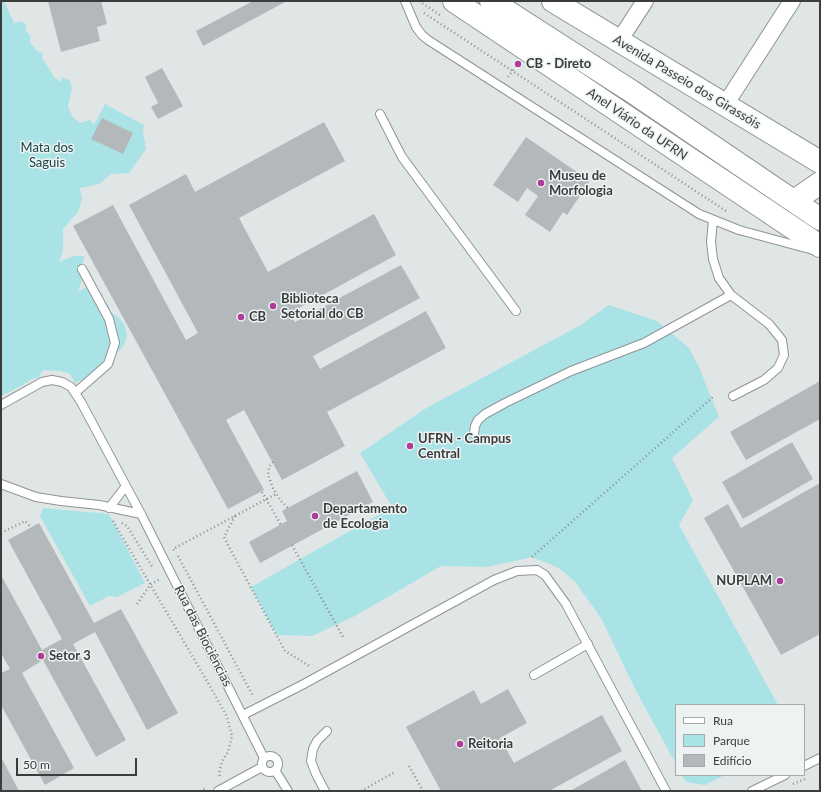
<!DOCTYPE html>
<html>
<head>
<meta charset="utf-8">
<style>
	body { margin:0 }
	#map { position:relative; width:821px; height:792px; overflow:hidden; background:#e0e6e6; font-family:Lato,sans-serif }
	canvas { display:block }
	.frame { position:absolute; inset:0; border:2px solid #3b3d3d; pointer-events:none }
	.legend { position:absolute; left:675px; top:704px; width:130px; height:72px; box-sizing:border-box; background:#edf3f3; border:1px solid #a6aaaa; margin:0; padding:5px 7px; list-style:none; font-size:12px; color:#3b3d3d }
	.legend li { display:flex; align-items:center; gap:8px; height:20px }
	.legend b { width:20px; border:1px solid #a6aaaa }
	.scale { position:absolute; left:16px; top:758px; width:121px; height:18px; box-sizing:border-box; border:2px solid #3b3d3d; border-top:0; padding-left:5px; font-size:12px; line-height:14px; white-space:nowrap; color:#3b3d3d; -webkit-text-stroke:3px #edf3f3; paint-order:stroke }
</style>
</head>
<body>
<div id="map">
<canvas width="821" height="792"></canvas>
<div class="frame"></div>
<ul class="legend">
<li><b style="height:5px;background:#fff"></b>Rua</li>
<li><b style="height:11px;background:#aae3e6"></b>Parque</li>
<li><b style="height:11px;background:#b3b9ba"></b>Edifício</li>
</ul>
<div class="scale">50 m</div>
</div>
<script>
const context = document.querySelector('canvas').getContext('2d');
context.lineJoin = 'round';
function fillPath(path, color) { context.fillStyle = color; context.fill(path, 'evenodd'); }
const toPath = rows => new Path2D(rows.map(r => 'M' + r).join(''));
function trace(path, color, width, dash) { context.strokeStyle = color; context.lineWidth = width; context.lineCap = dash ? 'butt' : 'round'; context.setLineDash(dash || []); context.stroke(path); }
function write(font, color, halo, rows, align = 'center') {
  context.font = font + ' Lato,sans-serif'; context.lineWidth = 3; context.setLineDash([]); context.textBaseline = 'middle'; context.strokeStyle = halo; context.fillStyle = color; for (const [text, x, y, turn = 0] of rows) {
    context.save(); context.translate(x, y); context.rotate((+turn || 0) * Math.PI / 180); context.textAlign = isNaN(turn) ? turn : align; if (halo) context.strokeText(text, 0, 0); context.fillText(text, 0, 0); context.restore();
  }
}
const green = toPath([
	[1,1,4,1,14,23,22,21,26,25,26,30,31,37,30,42,37,51,43,53,42,58,55,78,61,82,62,77,70,81,72,88,68,107,73,117,80,123,90,120,94,125,105,104,144,125,143,131,146,149,129,173,111,174,99,184,80,188,82,199,78,212,63,229,63,251,59,262,73,256,84,256,82,269,82,280,78,292,88,286,95,291,102,293,104,302,109,305,109,311,118,317,125,326,127,336,124,345,119,351,112,352,114,364,75,383,70,374,60,371,43,370,39,377,32,379,23,385,1,396],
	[609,305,657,321,689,348,699,367,719,417,672,458,693,500,679,525,778,705,676,705,676,764,636,691,601,618,575,582,559,568,532,557,487,567,441,566,355,616,312,636,277,635,251,587,392,507,360,453,428,407,579,326],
	[43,508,109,514,145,583,117,597,109,596,90,606,40,516],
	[682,775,725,775,705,785,686,782]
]);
const building = toPath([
	[48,1,101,1,107,24,97,27,100,41,61,52],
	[253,1,287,1,203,46,196,31],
	[162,68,183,106,158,119,151,107,158,103,145,77],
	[102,118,133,133,123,154,91,139],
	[324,122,345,161,239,218,268,272,374,214,396,255,290,313,295,322,401,265,420,298,313,356,320,369,426,311,446,348,327,412,345,446,282,480,244,410,226,420,264,490,228,509,73,226,113,205,186,340,198,333,129,205,186,174,195,192],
	[526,137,590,181,567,215,563,212,550,232,525,215,538,196,527,188,518,202,493,185],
	[820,381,820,419,746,460,730,432],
	[792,442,813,479,743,519,722,482],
	[357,471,373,502,260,563,249,542,287,521,282,511],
	[820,483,820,634,781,655,704,518,728,504,741,528],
	[39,523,94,623,121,609,178,713,147,730,95,632,73,644,126,740,96,757,43,660,22,673,74,768,45,785,1,705,1,673,10,669,1,653,1,575,42,650,62,639,8,540],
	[508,689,527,723,500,738,514,763,602,715,622,751,549,791,441,791,406,727,474,690,481,704],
	[1,757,19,791,1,791],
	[625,760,642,791,570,791]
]);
const path = toPath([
	[419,1,440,15],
	[424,13,726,211],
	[508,77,517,65],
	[273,462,269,467,268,475,273,488,280,500,288,508],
	[262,492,281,525],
	[235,516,224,537,228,545,285,651,311,667],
	[113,521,211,688,227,717,232,736,228,752,222,761,219,773,220,777],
	[122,523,127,526,153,568],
	[1,533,25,521,30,526],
	[292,545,343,637],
	[174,550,173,549,276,494],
	[178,556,253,696],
	[532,557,713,397],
	[137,604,150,585,160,579],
	[409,766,423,791],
	[793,784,807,778],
	[200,791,206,788],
	[361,791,395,772]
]);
const lane = toPath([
	[405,1,416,27,422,35,428,40,699,214,739,230,813,250],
	[380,114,402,157,516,311],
	[713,220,711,242,713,259,719,278,731,295,769,324,782,340,784,355,778,368,764,380,733,396],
	[75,393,108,364,115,343,109,319,82,269],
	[1,405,42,382,52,380,62,382,71,387,81,402,141,514,264,758],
	[474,434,475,426,478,420,485,414,505,403,571,371,644,343,731,295],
	[1,484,36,497,61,501,99,505,141,514],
	[109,508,126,486],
	[534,675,588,644],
	[243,715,302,685,494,580,517,571,537,570,545,575,566,604,666,791],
	'262 764a8 8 0 1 1 16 0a8 8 0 1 1-16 0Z',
	[804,766,820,758],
	[275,770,288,791],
	[218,791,262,767],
	[325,791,316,774,311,761,313,749,317,741,327,731],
	[752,791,785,775]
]);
const street = toPath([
	[619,41,645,1],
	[725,105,792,1]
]);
const secondary = toPath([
	[454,1,820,246],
	[491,1,631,91,820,219],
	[553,1,820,162],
	[794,201,820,183]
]);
const markers = [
	[518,64,4,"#ad3d99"],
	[541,183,4,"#ad3d99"],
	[273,306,4,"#ad3d99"],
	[241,317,4,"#ad3d99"],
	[410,446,4,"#ad3d99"],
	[315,516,4,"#ad3d99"],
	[780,581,4,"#ad3d99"],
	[41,656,4,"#ad3d99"],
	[460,744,4,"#ad3d99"]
];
const poiNames = [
	["CB - Direto",526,64],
	["Museu de",549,176],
	["Morfologia",549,191],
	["Biblioteca",281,299],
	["Setorial do CB",281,314],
	["CB",249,317],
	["UFRN - Campus",418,439],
	["Central",418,454],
	["Departamento",323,509],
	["de Ecologia",323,524],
	["NUPLAM",772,581,"right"],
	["Setor 3",49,656],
	["Reitoria",468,744]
];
const streetNames = [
	["Avenida Passeio dos Girassóis",687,82,31],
	["Anel Viário da UFRN",637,124,34],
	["Rua das Biociências",203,636,63]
];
const parkNames = [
	["Mata dos",47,148],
	["Saguis",47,163]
];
fillPath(green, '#aae3e6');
fillPath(building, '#b3b9ba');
trace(lane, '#8e9494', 10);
trace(street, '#8e9494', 18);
trace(secondary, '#8e9494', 24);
trace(path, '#8c9090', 2.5, [1, 3]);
trace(lane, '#fff', 8);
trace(street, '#fff', 16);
trace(secondary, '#fff', 22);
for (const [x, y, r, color] of markers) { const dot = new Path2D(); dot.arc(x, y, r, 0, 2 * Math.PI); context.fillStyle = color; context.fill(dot); trace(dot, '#edf3f3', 1.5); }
write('bold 13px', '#3b3d3d', '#edf3f3', poiNames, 'left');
write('13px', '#3b3d3d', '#edf3f3', streetNames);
write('13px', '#1a4548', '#edf3f3', parkNames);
</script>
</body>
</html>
